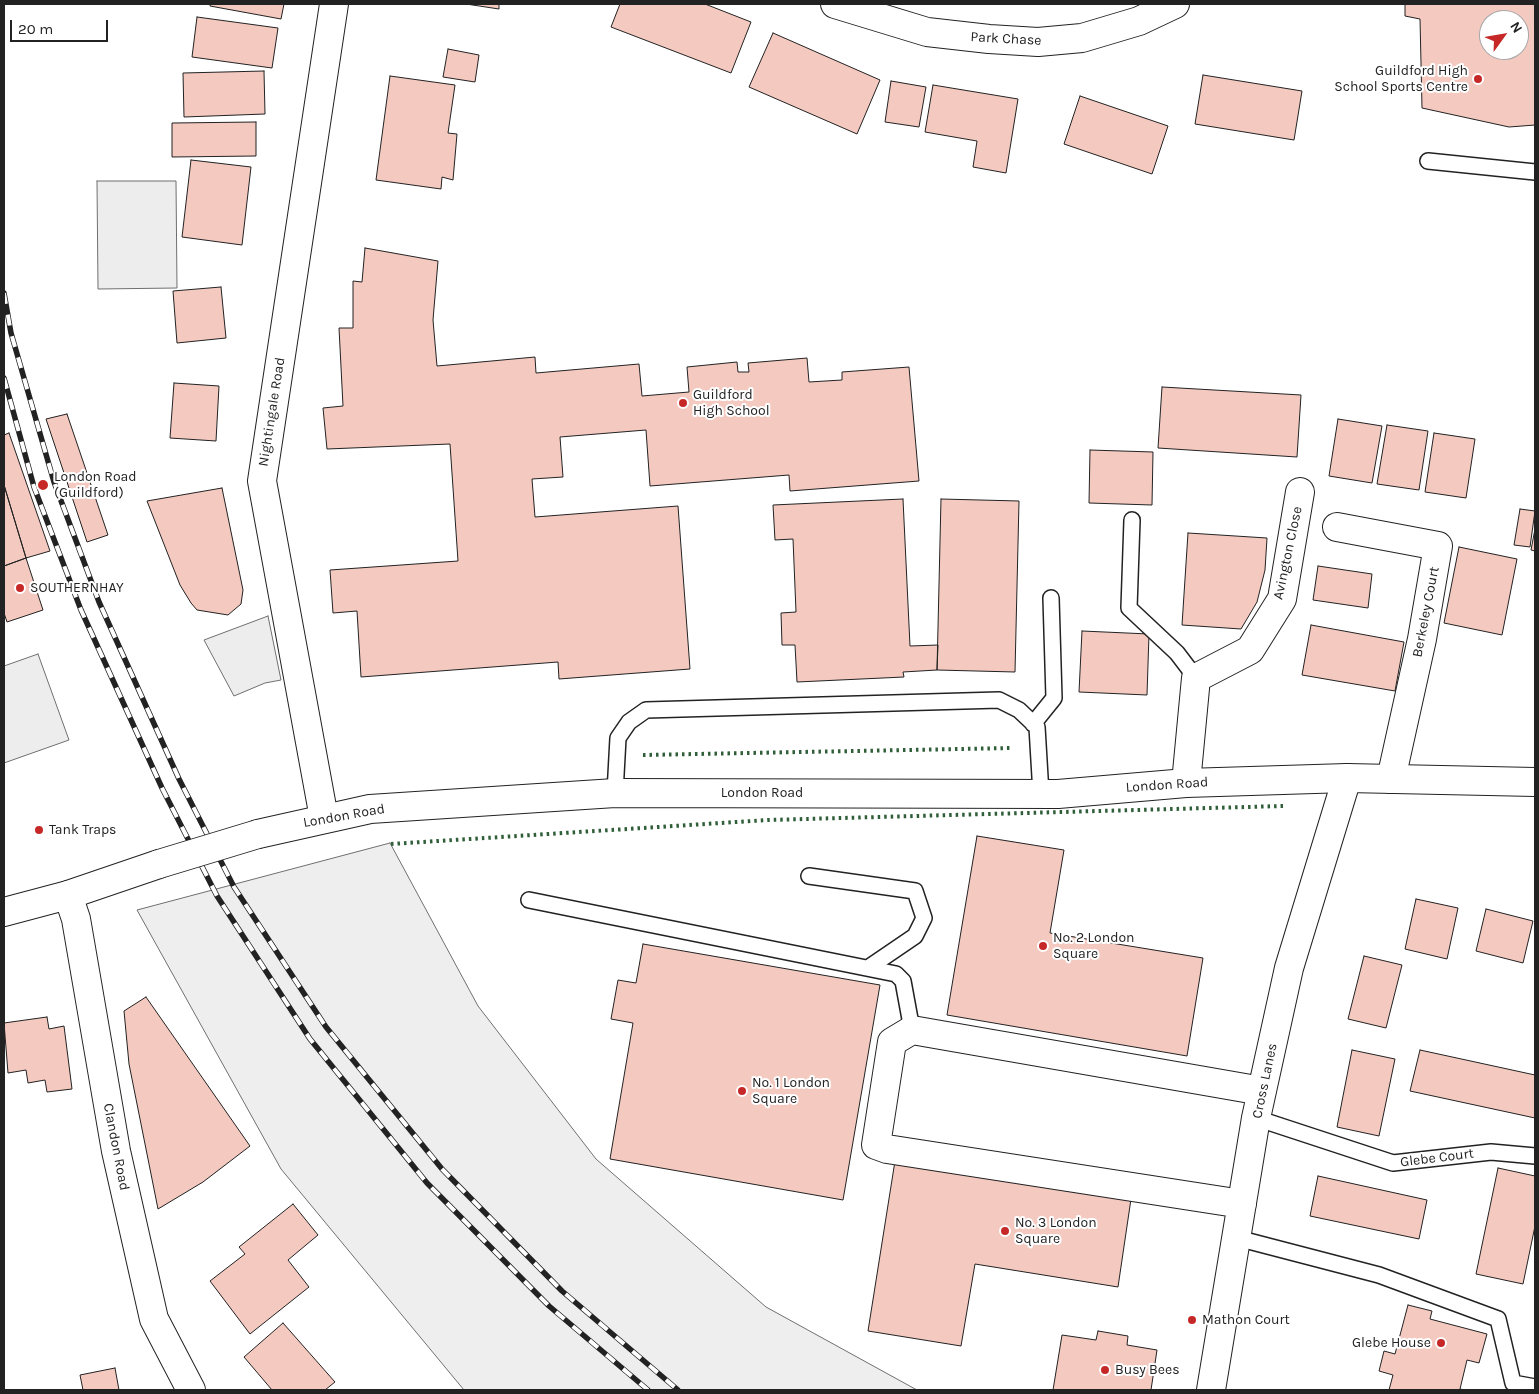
<!DOCTYPE html>
<html>
<head>
<meta charset="utf-8">
<style>
	body { margin:0 }
	#map { position:relative; width:1539px; height:1394px; overflow:hidden; background:#fff; font-family:Karla,sans-serif }
	canvas { display:block }
	.frame { position:absolute; inset:0; border:5px solid #222; pointer-events:none }
	.north { position:absolute; left:1479px; top:10px; width:50px; height:50px; box-sizing:border-box; background:#fff; border:1px solid #a7a7a7; border-radius:50%; rotate:58deg; font-size:14px; font-weight:700; line-height:20px; text-align:center; color:#222 }
	.north::after { content:''; display:block; margin:auto; width:18px; height:22px; background:#c62828; clip-path:polygon(50% 0,100% 100%,50% 72%,0 100%) }
	.scale { position:absolute; left:10px; top:20px; width:98px; height:22px; box-sizing:border-box; border:2px solid #222; border-top:0; padding-left:6px; font-size:15px; line-height:18px; white-space:nowrap; color:#222; -webkit-text-stroke:4px #fff; paint-order:stroke }
</style>
</head>
<body>
<div id="map">
<canvas width="1539" height="1394"></canvas>
<div class="frame"></div>
<div class="north">N</div>
<div class="scale">20 m</div>
</div>
<script>
const context = document.querySelector('canvas').getContext('2d');
context.lineJoin = 'round';
function fillPath(path, color) { context.fillStyle = color; context.fill(path, 'evenodd'); }
const toPath = rows => new Path2D(rows.map(r => 'M' + r).join(''));
function trace(path, color, width, dash) { context.strokeStyle = color; context.lineWidth = width; context.lineCap = dash ? 'butt' : 'round'; context.setLineDash(dash || []); context.stroke(path); }
function write(font, color, halo, rows, align = 'center') {
  context.font = font + ' Karla,sans-serif'; context.lineWidth = 4; context.setLineDash([]); context.textBaseline = 'middle'; context.strokeStyle = halo; context.fillStyle = color; for (const [text, x, y, turn = 0] of rows) {
    context.save(); context.translate(x, y); context.rotate((+turn || 0) * Math.PI / 180); context.textAlign = isNaN(turn) ? turn : align; if (halo) context.strokeText(text, 0, 0); context.fillText(text, 0, 0); context.restore();
  }
}
const green = toPath([
	[390,843,478,1006,596,1159,766,1307,917,1390,464,1390,281,1169,137,910,390,843]
]);
const parking = toPath([
	[97,181,176,181,177,288,98,289,97,181],
	[268,616,281,680,265,683,234,696,204,640,268,616],
	[38,654,69,740,4,763,4,666,38,654]
]);
const building = toPath([
	[210,4,284,4,281,19,210,6,210,4],
	[466,4,499,4,499,9,466,4],
	[620,4,705,4,751,22,731,73,611,27,620,4],
	[1405,4,1535,4,1535,125,1509,127,1422,108,1420,19,1405,16,1405,4],
	[1489,20,1519,20,1519,50,1489,50,1489,20],
	[197,17,278,28,272,68,192,57,197,17],
	[773,33,880,80,857,134,749,87,773,33],
	[448,49,479,55,475,82,443,77,448,49],
	[264,71,265,114,184,117,183,73,264,71],
	[1203,75,1302,91,1294,140,1195,124,1203,75],
	[390,76,455,85,448,133,457,134,453,180,442,177,441,189,376,180,390,76],
	[891,81,926,87,919,127,885,122,891,81],
	[933,85,1018,99,1006,173,973,167,977,141,925,132,933,85],
	[1080,96,1168,126,1152,174,1064,144,1080,96],
	[256,122,256,156,172,157,172,123,256,122],
	[191,160,251,167,242,245,182,237,191,160],
	[365,248,438,261,433,320,437,366,535,357,536,373,639,364,642,396,689,392,687,367,737,362,738,372,749,372,748,363,807,358,809,382,842,380,842,372,909,367,919,481,790,491,789,475,650,486,646,430,560,437,563,477,532,479,535,517,678,506,690,669,559,679,558,662,361,677,357,611,333,613,330,570,458,561,450,444,327,449,323,408,343,406,339,328,353,328,353,281,362,282,365,248],
	[221,287,226,338,177,343,173,291,221,287],
	[174,383,219,386,216,441,170,438,174,383],
	[1162,387,1301,395,1297,457,1158,448,1162,387],
	[67,414,108,535,87,542,46,419,67,414],
	[1338,419,1382,426,1372,483,1329,476,1338,419],
	[1387,425,1428,431,1419,490,1377,484,1387,425],
	[9,433,50,551,26,558,4,485,4,435,9,433],
	[1434,433,1475,439,1466,498,1425,492,1434,433],
	[1090,450,1153,452,1152,505,1089,503,1090,450],
	[4,485,26,558,4,566,4,485],
	[222,488,243,590,241,604,228,615,197,610,191,603,180,585,147,501,222,488],
	[903,499,910,646,938,645,937,670,903,672,904,677,797,682,795,645,782,645,781,613,796,612,793,539,775,540,773,505,903,499],
	[941,499,1019,501,1015,672,937,670,941,499],
	[1520,509,1535,511,1530,547,1514,545,1520,509],
	[1535,529,1535,551,1531,550,1535,529],
	[1188,533,1267,538,1265,570,1257,602,1241,629,1182,625,1188,533],
	[1459,547,1517,559,1502,635,1444,623,1459,547],
	[26,558,43,610,7,622,4,613,4,566,26,558],
	[1318,566,1372,574,1368,608,1313,600,1318,566],
	[1311,625,1404,642,1395,691,1302,675,1311,625],
	[1082,631,1149,634,1147,695,1079,692,1082,631],
	[977,836,1064,850,1050,933,1203,958,1187,1056,947,1015,977,836],
	[1416,899,1458,908,1447,959,1405,949,1416,899],
	[1486,909,1533,921,1523,963,1476,951,1486,909],
	[643,944,880,985,843,1200,610,1159,633,1023,611,1019,618,980,636,983,643,944],
	[1364,956,1402,965,1386,1028,1348,1019,1364,956],
	[146,997,250,1146,203,1182,158,1209,129,1064,124,1011,146,997],
	[47,1017,49,1029,64,1026,72,1089,47,1092,45,1080,28,1083,26,1070,8,1073,4,1023,47,1017],
	[1352,1050,1395,1059,1379,1136,1337,1127,1352,1050],
	[1420,1050,1535,1075,1535,1118,1410,1091,1420,1050],
	[895,1161,1131,1199,1118,1287,975,1264,961,1346,868,1331,895,1161],
	[1498,1168,1535,1176,1535,1226,1523,1284,1476,1274,1498,1168],
	[1318,1176,1427,1200,1419,1239,1310,1216,1318,1176],
	[293,1204,318,1235,288,1260,309,1287,250,1334,210,1281,245,1254,239,1247,293,1204],
	[1408,1305,1432,1311,1430,1319,1487,1334,1479,1363,1467,1360,1460,1389,1465,1390,1389,1390,1393,1375,1379,1371,1384,1351,1395,1354,1408,1305],
	[283,1323,335,1382,325,1390,272,1390,244,1357,283,1323],
	[1098,1331,1128,1336,1127,1345,1157,1350,1151,1390,1053,1390,1062,1335,1096,1340,1098,1331],
	[115,1368,119,1390,83,1390,80,1375,115,1368]
]);
const lane = toPath([
	[1428,161,1535,172],
	[1132,520,1129,608,1177,653,1196,678],
	[1033,724,1054,698,1051,598],
	[615,793,618,738,629,722,646,710,999,700,1019,710,1037,727,1041,794],
	[809,876,915,891,924,918,915,936,868,968],
	[529,900,896,974,903,981,912,1030],
	[1256,1118,1393,1163,1491,1152,1535,1156],
	[1237,1238,1379,1275,1498,1319,1513,1383,1535,1387]
]);
const street = toPath([
	[835,4,927,32,989,39,1038,42,1082,38,1139,21,1175,4],
	[1337,527,1438,546,1422,639,1391,779],
	[1186,783,1196,678,1250,650,1282,599,1300,492],
	[324,818,262,481,334,4],
	[68,895,76,919,116,1151,154,1319,191,1390],
	[1242,1204,887,1149,876,1145,892,1042,912,1030,1262,1091],
	[1211,1390,1256,1118,1289,968,1347,778]
]);
const primary = toPath([
	[258,834,370,809,615,793,1058,794,1186,783,1347,778,1535,782],
	[4,912,68,895,159,864]
]);
const rail = toPath([
	[4,293,11,333,54,482,99,602,179,779,234,887,326,1027,442,1169,562,1291,678,1390],
	[4,378,34,487,81,610,162,788,217,896,310,1039,427,1183,549,1306,648,1390]
]);
const primaryBridge = toPath([
	[159,864,258,834]
]);
const hedge = toPath([
	[643,755,1012,748],
	[391,844,768,820,1283,806]
]);
const markers = [
	[1478,79,5,"#c62828"],
	[683,403,5,"#c62828"],
	[43,485,6,"#c62828"],
	[20,588,5,"#c62828"],
	[39,830,5,"#c62828"],
	[1043,946,5,"#c62828"],
	[742,1091,5,"#c62828"],
	[1005,1231,5,"#c62828"],
	[1192,1320,5,"#c62828"],
	[1441,1343,5,"#c62828"],
	[1105,1370,5,"#c62828"]
];
const streetNames = [
	["Park Chase",1006,39,3],
	["Nightingale Road",272,412,-81],
	["Avington Close",1288,553,-78],
	["Berkeley Court",1426,612,-79],
	["London Road",1167,785,-4],
	["London Road",762,793],
	["London Road",344,816,-10],
	["Cross Lanes",1265,1081,-78],
	["Clandon Road",116,1147,79],
	["Glebe Court",1437,1158,-7]
];
const poiNames = [
	["Guildford High",1468,71,"right"],
	["School Sports Centre",1468,87,"right"],
	["Guildford",693,395],
	["High School",693,411],
	["London Road",54,477],
	["(Guildford)",54,493],
	["SOUTHERNHAY",30,588],
	["Tank Traps",49,830],
	["No. 2 London",1053,938],
	["Square",1053,954],
	["No. 1 London",752,1083],
	["Square",752,1099],
	["No. 3 London",1015,1223],
	["Square",1015,1239],
	["Mathon Court",1202,1320],
	["Glebe House",1431,1343,"right"],
	["Busy Bees",1115,1370]
];
fillPath(green, '#eee');
trace(green, '#6f6f6f', 1);
fillPath(parking, '#ededed');
trace(parking, '#6f6f6f', 1);
fillPath(building, '#f3c9c0');
trace(building, '#222', 1);
trace(lane, '#222', 18);
trace(street, '#222', 30);
trace(primary, '#222', 30);
trace(lane, '#fff', 15);
trace(street, '#fff', 28);
trace(primary, '#fff', 28);
trace(rail, '#222', 5.5);
trace(rail, '#fff', 4, [11]);
trace(primaryBridge, '#222', 30, []);
trace(primaryBridge, '#fff', 28);
trace(hedge, '#2f5e38', 4, [2.5, 4]);
for (const [x, y, r, color] of markers) { const dot = new Path2D(); dot.arc(x, y, r, 0, 2 * Math.PI); context.fillStyle = color; context.fill(dot); trace(dot, '#fff', 2); }
write('14px', '#222', '#fff', streetNames);
write('14px', '#222', '#fff', poiNames, 'left');
</script>
</body>
</html>
